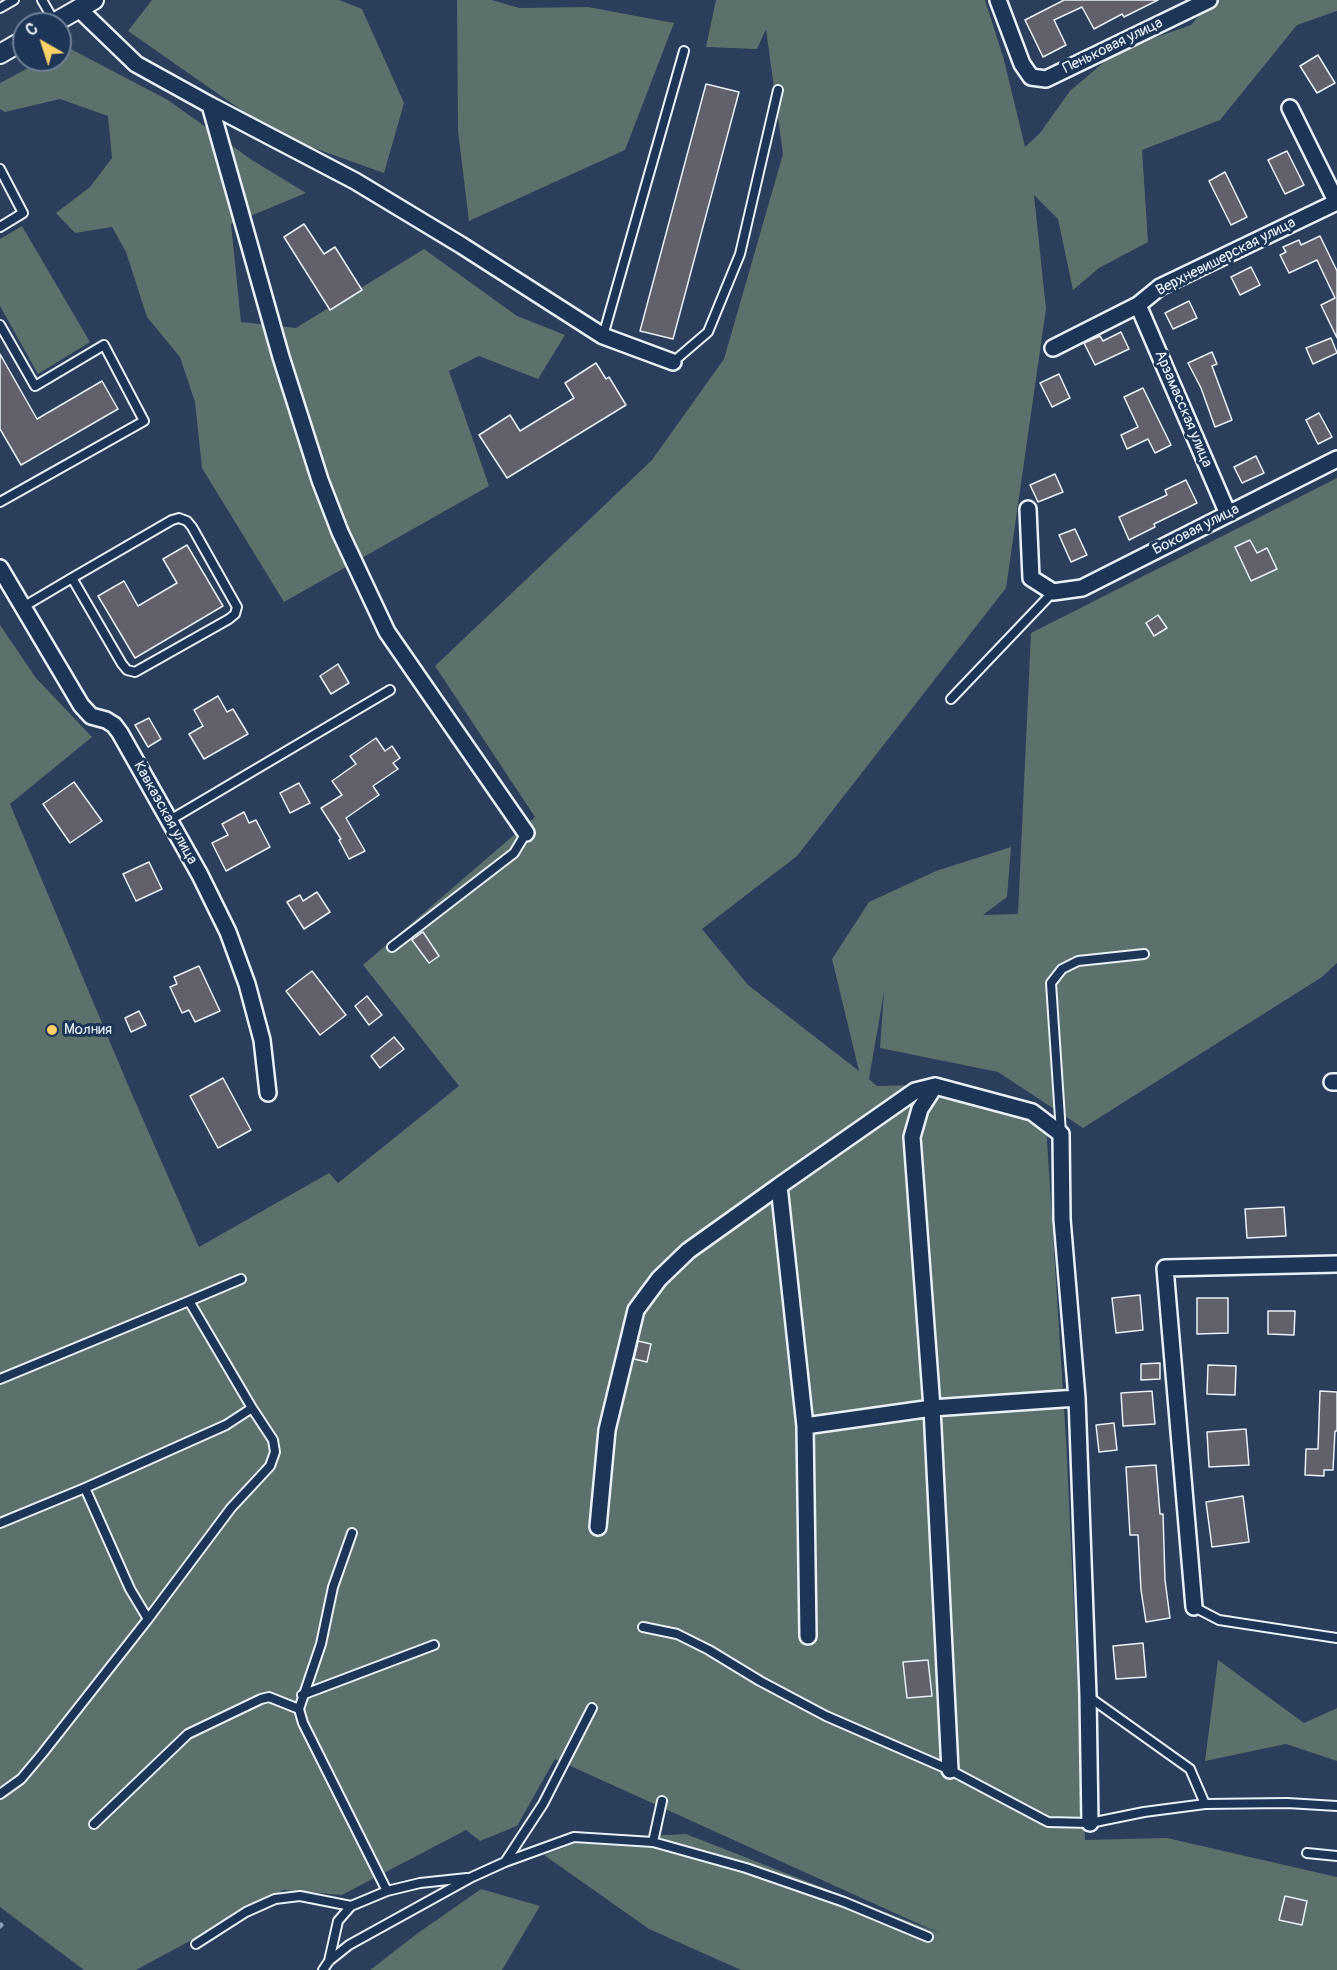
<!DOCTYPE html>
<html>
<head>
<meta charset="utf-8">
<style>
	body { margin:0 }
	#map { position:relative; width:1337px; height:1970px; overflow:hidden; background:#2b3e5b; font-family:Pangolin,sans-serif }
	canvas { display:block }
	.north { position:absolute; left:12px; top:12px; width:60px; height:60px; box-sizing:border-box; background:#1d3557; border:2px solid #6e8097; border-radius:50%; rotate:321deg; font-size:16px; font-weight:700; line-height:24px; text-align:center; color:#e8f1f8 }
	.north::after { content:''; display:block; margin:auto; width:21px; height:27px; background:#ffd166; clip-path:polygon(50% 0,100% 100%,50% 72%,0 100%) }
</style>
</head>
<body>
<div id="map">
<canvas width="1337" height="1970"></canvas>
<div class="north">С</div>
</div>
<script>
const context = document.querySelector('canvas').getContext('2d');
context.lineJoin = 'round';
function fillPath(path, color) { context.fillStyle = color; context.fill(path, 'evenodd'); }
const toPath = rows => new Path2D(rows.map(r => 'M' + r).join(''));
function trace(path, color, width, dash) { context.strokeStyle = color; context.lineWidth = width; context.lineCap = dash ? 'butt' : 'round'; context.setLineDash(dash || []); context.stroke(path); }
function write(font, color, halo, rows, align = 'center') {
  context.font = font + ' Pangolin,sans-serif'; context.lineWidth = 6; context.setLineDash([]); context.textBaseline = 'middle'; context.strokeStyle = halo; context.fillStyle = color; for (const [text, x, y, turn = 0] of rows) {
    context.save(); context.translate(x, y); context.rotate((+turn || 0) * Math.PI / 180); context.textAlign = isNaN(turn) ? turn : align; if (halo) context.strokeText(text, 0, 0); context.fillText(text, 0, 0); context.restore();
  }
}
const green = toPath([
	[152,0,339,0,362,9,404,103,384,173,277,135,128,31],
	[457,0,492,0,519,8,588,7,674,23,625,150,469,221,458,131],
	[716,0,985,0,1004,60,1025,147,1040,133,1070,91,1117,51,1191,25,1213,0,1337,0,1337,11,1297,25,1220,120,1142,150,1148,242,1099,268,1073,290,1058,219,1034,195,1046,309,1006,588,797,856,702,929,748,985,859,1071,832,959,869,902,936,871,1011,847,1007,897,983,915,1018,914,1031,633,1337,478,1337,963,1322,977,1083,1128,998,1072,880,1048,884,992,869,1079,877,1086,927,1085,1046,1124,1066,1439,1085,1840,1167,1838,1337,1877,1337,1970,741,1970,649,1929,544,1855,587,1839,686,1834,941,1934,555,1759,517,1826,480,1841,466,1830,342,1895,284,1890,136,1970,84,1970,0,1907,0,625,36,678,92,737,10,804,131,1092,199,1247,329,1173,338,1183,459,1086,363,965,535,817,435,666,652,460,724,359,783,154,766,29,757,49,706,47],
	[67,47,168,100,252,160,306,193,231,224,241,322,296,328,424,249,517,316,565,335,538,379,479,356,449,371,489,486,284,602,202,468,195,402,180,357,147,317,126,252,112,227,75,233,56,213,90,187,112,158,108,116,60,99,5,112,0,109,0,83,43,60,60,60,60,51],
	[22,226,90,342,38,374,0,306,0,239],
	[1218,1660,1304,1723,1337,1708,1337,1761,1286,1744,1205,1761],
	[481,1889,540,1906,502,1970,370,1970,418,1933]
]);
const stream = toPath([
	[0,1926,1,1925]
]);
const building = toPath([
	[1064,0,1158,0,1124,17,1122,14,1094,29,1082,7,1054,20,1066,45,1043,57,1025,20,1064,0],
	[1318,55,1335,83,1317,93,1300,66,1318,55],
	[706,84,739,92,673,339,640,331,706,84],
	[1287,151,1304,185,1285,194,1268,160,1287,151],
	[1225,172,1247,217,1231,225,1209,181,1225,172],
	[304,224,324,254,335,247,362,290,330,310,284,237,304,224],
	[1320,236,1337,271,1337,338,1321,305,1335,298,1317,260,1289,273,1280,255,1286,252,1283,247,1299,240,1301,245,1320,236],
	[1251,267,1260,285,1240,295,1231,277,1251,267],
	[1189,301,1197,318,1173,329,1165,313,1189,301],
	[1121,332,1129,349,1095,365,1084,343,1100,336,1103,341,1121,332],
	[1331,338,1337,353,1313,364,1306,348,1331,338],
	[1212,352,1217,364,1212,366,1232,420,1215,427,1201,388,1188,363,1212,352],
	[0,354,37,419,102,381,118,409,21,465,0,429,0,354],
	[596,363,606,379,609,377,626,405,507,478,479,435,510,415,520,431,574,398,565,383,596,363],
	[1059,374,1070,398,1052,407,1040,383,1059,374],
	[1143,388,1171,445,1155,453,1148,439,1127,449,1121,435,1138,427,1124,397,1143,388],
	[1319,413,1332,437,1318,444,1306,420,1319,413],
	[1256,456,1264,473,1242,483,1234,467,1256,456],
	[1055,474,1063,492,1038,502,1030,485,1055,474],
	[1186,480,1197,503,1154,524,1155,527,1129,540,1119,517,1167,495,1165,490,1186,480],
	[1075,529,1087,555,1071,562,1059,535,1075,529],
	[1250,540,1257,553,1267,548,1277,569,1251,581,1235,547,1250,540],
	[187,545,223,606,135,658,98,596,124,581,138,606,177,583,163,559,187,545],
	[1158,615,1167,628,1154,636,1146,623,1158,615],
	[338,664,349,683,331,694,320,676,338,664],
	[218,696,227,712,233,709,248,734,204,759,189,734,203,726,194,710,218,696],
	[149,718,161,739,148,747,135,725,149,718],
	[376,738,385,751,392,746,400,758,393,763,398,769,373,786,379,795,346,818,365,851,349,859,339,840,341,839,321,808,342,795,332,781,356,764,350,756,376,738],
	[74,782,102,821,70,843,43,804,74,782],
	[299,783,310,803,290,813,280,793,299,783],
	[244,812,249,823,256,820,270,847,226,871,212,843,228,835,222,824,244,812],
	[149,862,162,889,136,901,123,874,149,862],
	[317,892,330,912,304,929,287,902,300,895,303,901,317,892],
	[423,932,439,956,429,963,412,940,423,932],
	[199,966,220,1011,195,1022,189,1010,182,1013,170,987,177,984,174,977,199,966],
	[312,971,346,1015,320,1035,286,991,312,971],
	[367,996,382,1015,369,1025,355,1006,367,996],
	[139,1011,146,1025,131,1032,125,1018,139,1011],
	[394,1037,404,1049,380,1068,371,1056,394,1037],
	[223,1078,251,1130,218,1148,190,1096,223,1078],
	[1284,1207,1286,1236,1247,1238,1245,1209,1284,1207],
	[1140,1295,1143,1330,1116,1333,1112,1298,1140,1295],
	[1197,1298,1228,1298,1228,1333,1197,1334,1197,1298],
	[1268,1311,1295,1311,1294,1335,1268,1334,1268,1311],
	[638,1341,651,1344,647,1362,634,1359,638,1341],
	[1160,1363,1160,1379,1141,1380,1141,1364,1160,1363],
	[1208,1365,1236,1366,1235,1395,1207,1394,1208,1365],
	[1152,1391,1155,1424,1123,1426,1121,1393,1152,1391],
	[1320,1391,1337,1392,1337,1431,1335,1431,1333,1470,1324,1470,1324,1476,1305,1475,1306,1449,1318,1449,1320,1391],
	[1114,1423,1117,1450,1099,1452,1096,1425,1114,1423],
	[1246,1429,1249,1465,1209,1467,1207,1432,1246,1429],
	[1156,1465,1160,1514,1163,1514,1165,1580,1170,1618,1146,1622,1141,1590,1138,1535,1130,1535,1126,1467,1156,1465],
	[1243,1496,1249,1542,1212,1547,1206,1502,1243,1496],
	[1143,1643,1146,1677,1116,1679,1113,1646,1143,1643],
	[928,1660,932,1696,907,1698,903,1662,928,1660],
	[1285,1896,1307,1901,1302,1925,1279,1920,1285,1896]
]);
const service = toPath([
	[42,0,54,21],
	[0,8,14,0],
	[0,169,23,213,0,227],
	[0,325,35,386,104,345,144,421,0,502],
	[603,336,684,51],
	[673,362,708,332,740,254,778,90],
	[23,607,72,578,172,520,179,518,187,521,192,527,237,607,235,614,229,619,135,672,127,670,122,664,72,578],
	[951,699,1053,592],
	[170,820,390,690],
	[392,947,514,853,526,833],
	[1061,1133,1051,983,1062,969,1078,961,1144,954],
	[189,1301,241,1279],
	[0,1379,189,1301,252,1408,226,1425,85,1488,0,1523],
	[85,1488,130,1589,148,1619],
	[352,1533,333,1587,321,1644,299,1709,303,1723,387,1891],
	[1194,1607,1219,1620,1337,1638],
	[643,1627,677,1634,709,1650,760,1681,826,1716,950,1770,1048,1822,1090,1823,1144,1812,1205,1804,1287,1803,1337,1806],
	[302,1695,434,1645],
	[1089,1697,1190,1769,1205,1804],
	[0,1794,21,1779,42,1754,148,1619,231,1508,270,1466,275,1452,273,1440,252,1408],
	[94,1824,188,1734,261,1699,269,1697,299,1709],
	[653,1842,662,1801],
	[1307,1853,1337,1856],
	[505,1862,543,1804,592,1708],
	[196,1944,246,1912,275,1899,300,1896,351,1906,387,1891,420,1883,467,1878],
	[329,1961,338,1921,351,1906],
	[323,1970,329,1961,349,1945,472,1877,505,1862,574,1837,653,1842,746,1868,844,1902,928,1937]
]);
const minor = toPath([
	[998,0,1022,64,1031,77,1046,79,1209,0],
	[79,9,136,64,210,105,281,357,320,480,340,532,387,632,526,833],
	[210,105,355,181,461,245,603,336,673,362],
	[1290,108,1337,203],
	[1138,305,1228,514],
	[1053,348,1138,305,1160,287,1337,202],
	[1028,509,1031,578,1053,592,1082,588,1337,459],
	[0,568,81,705,91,716,106,720,114,725,120,733,200,875,228,932,247,984,262,1040,268,1093],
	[1332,1082,1337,1082],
	[779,1186,915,1091,935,1086,1032,1112,1061,1134,1062,1219,1077,1398],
	[805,1426,932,1408,912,1137,920,1109,935,1086],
	[598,1527,607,1430,636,1310,659,1279,688,1251,779,1186,805,1426,808,1636],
	[1194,1607,1165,1268,1337,1264],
	[950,1770,932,1408,1077,1398,1088,1696,1090,1823]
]);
const tertiary = toPath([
	[52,24,94,0],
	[0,54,24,40]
]);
const markers = [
	[52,1030,6,"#ffd166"]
];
const streetNames = [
	["Пеньковая улица",1113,46,-26],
	["Верхневишерская улица",1226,257,-27],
	["Арзамасская улица",1183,409,67],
	["Боковая улица",1196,530,-27],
	["Кавказская улица",165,813,61]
];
const poiNames = [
	["Молния",64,1030]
];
fillPath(green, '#5c706c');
trace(stream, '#83a0b5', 5);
fillPath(building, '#61606b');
trace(building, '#e8f1f8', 1.5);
trace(service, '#e8f1f8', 12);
trace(minor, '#e8f1f8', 20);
trace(tertiary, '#e8f1f8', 22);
trace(service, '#1d3557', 8);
trace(minor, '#1d3557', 15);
trace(tertiary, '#1d3557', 18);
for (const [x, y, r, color] of markers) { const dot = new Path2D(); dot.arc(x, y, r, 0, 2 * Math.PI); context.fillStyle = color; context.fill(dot); trace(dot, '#1d3557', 2); }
write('15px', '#e8f1f8', '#1d3557', streetNames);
write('15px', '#e8f1f8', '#1d3557', poiNames, 'left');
</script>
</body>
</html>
